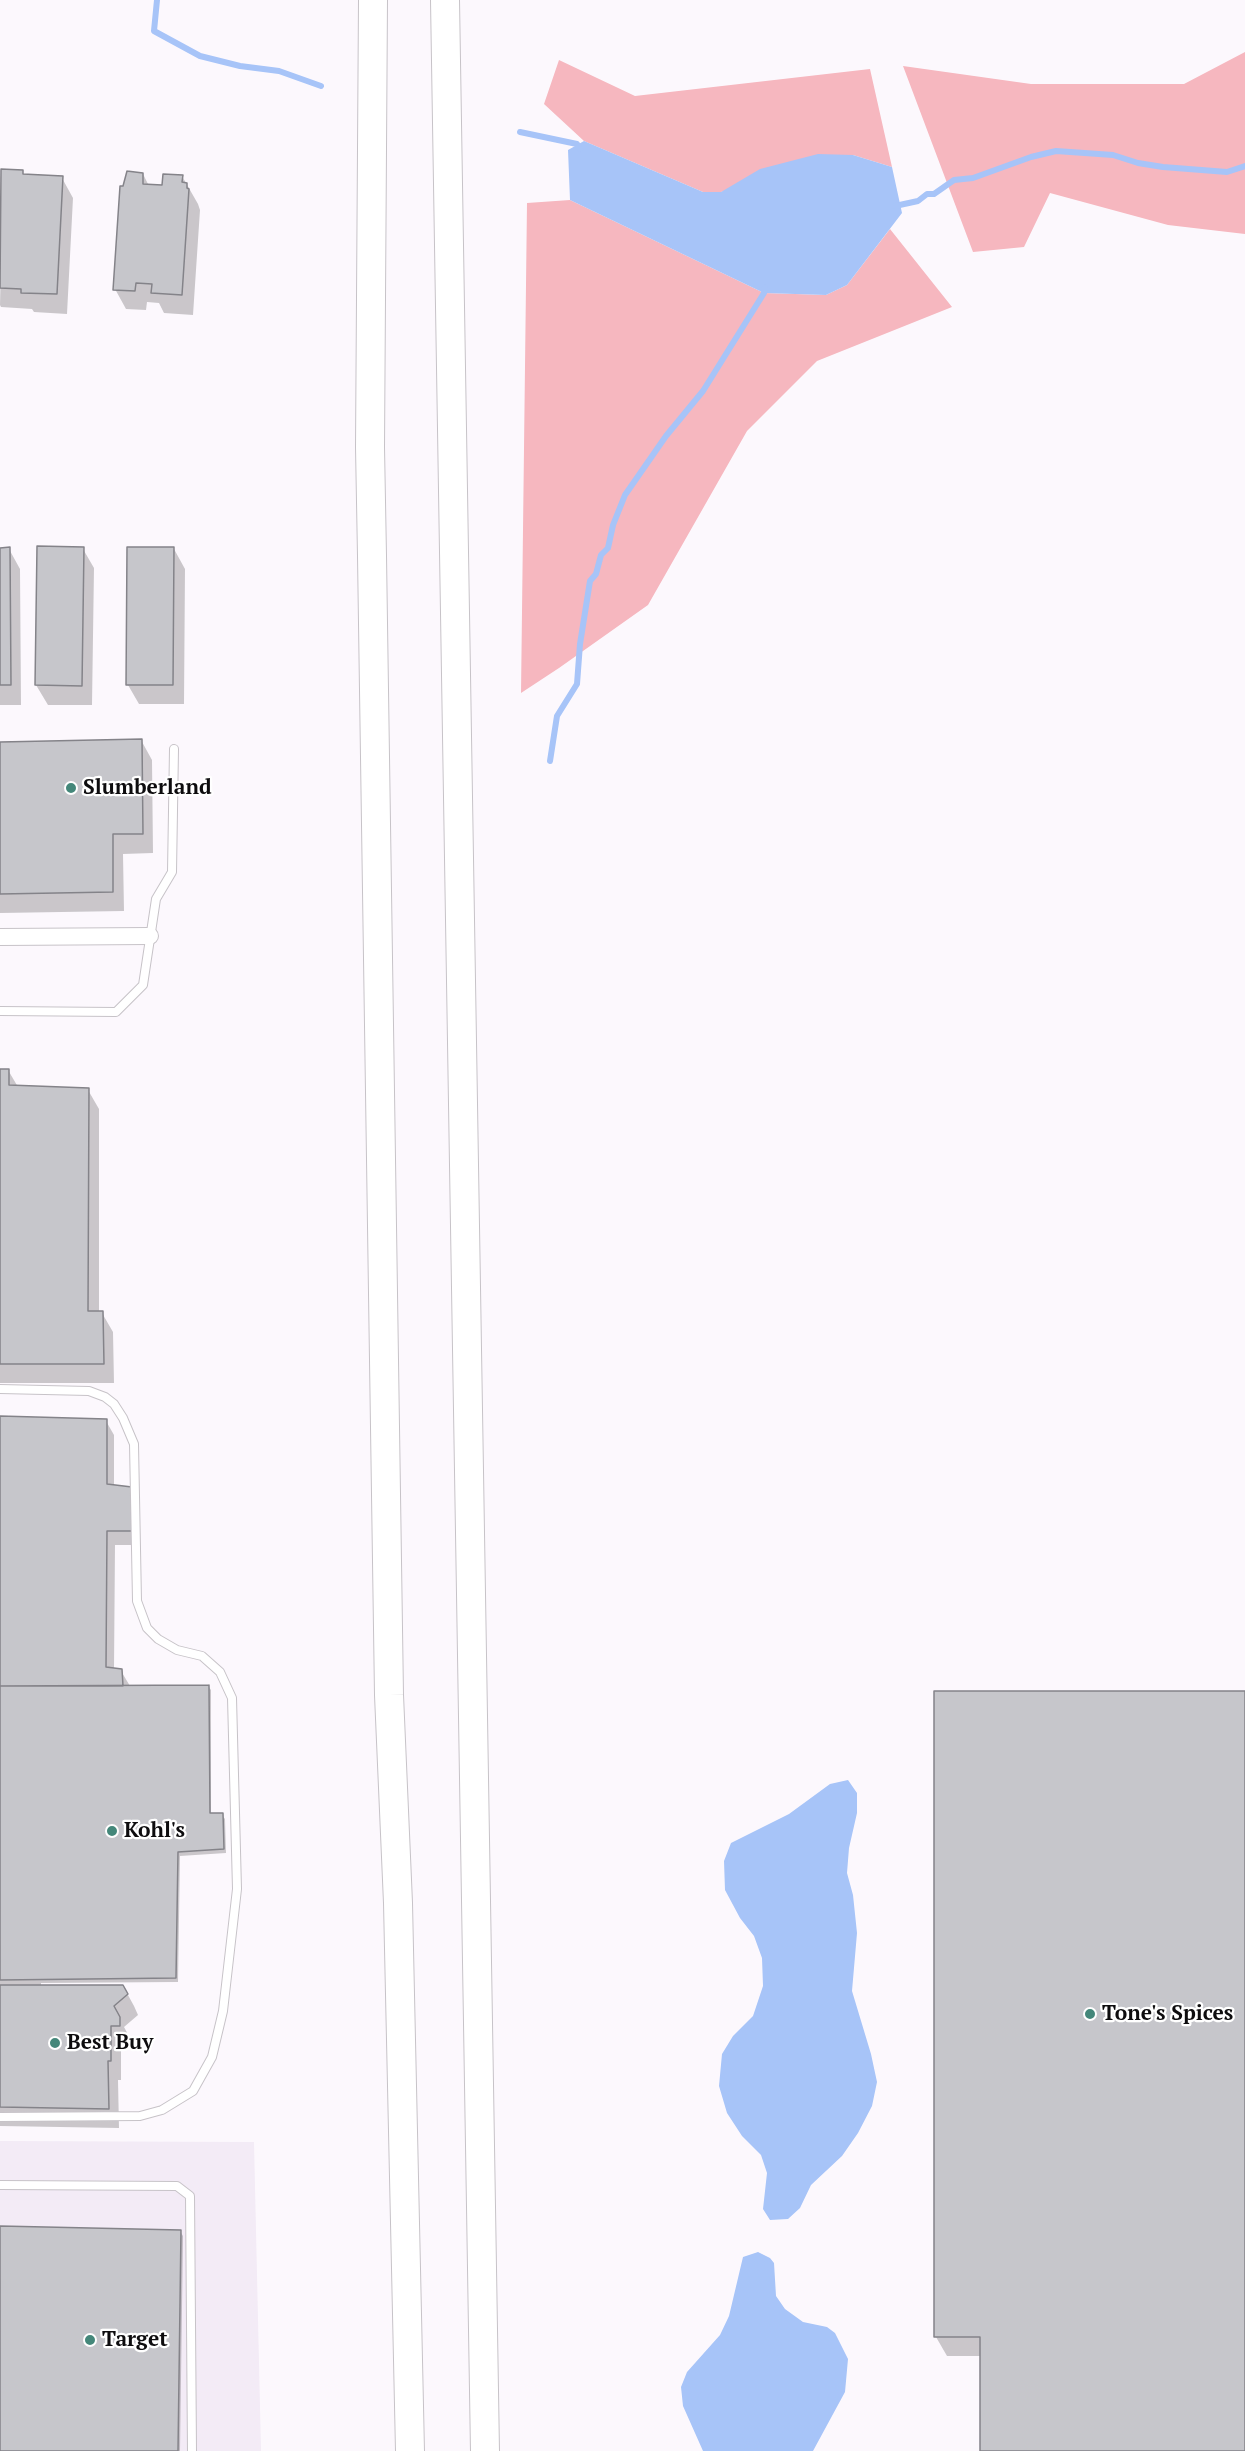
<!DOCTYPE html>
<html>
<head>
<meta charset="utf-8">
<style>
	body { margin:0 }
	canvas { display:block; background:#fcf8fd }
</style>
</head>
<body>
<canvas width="1245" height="2451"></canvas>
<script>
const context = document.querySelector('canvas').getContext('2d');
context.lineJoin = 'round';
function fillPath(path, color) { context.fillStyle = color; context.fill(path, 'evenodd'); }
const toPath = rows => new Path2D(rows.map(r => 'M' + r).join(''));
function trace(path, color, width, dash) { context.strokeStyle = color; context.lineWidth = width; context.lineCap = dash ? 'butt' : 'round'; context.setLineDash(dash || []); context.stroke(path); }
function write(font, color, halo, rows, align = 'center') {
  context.font = font + ' "PT Serif",serif'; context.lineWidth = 4.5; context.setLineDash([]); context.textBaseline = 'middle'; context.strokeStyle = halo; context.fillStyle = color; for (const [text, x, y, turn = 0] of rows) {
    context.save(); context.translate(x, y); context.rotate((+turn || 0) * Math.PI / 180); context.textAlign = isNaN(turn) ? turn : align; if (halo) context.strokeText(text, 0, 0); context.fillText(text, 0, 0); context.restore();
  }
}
const built = toPath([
	[0,2141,254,2142,261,2451,0,2451]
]);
const green = toPath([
	[1245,52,1245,234,1168,225,1050,193,1024,247,973,252,903,66,1031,84,1184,84],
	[559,60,635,96,870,69,892,167,853,155,721,192,703,192,584,141,544,104],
	[570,200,764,293,826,295,847,285,890,229,952,307,817,361,747,431,648,605,559,668,521,693,527,203]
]);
const water = toPath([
	[584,141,703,192,721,192,760,169,818,154,853,155,892,167,902,213,847,285,826,295,764,293,570,200,568,150],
	[848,1780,857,1793,857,1813,849,1848,847,1873,853,1895,857,1933,852,1991,871,2054,877,2082,872,2106,858,2133,842,2156,811,2185,800,2208,788,2219,770,2220,763,2209,767,2173,761,2155,742,2136,727,2113,719,2086,722,2054,733,2036,753,2016,763,1986,762,1958,754,1936,740,1918,725,1890,724,1861,731,1843,789,1814,830,1784],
	[758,2252,770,2258,774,2263,776,2296,785,2309,803,2322,827,2327,835,2333,848,2359,845,2392,813,2451,703,2451,683,2406,681,2387,687,2372,720,2335,729,2316,743,2257]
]);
const shadow = toPath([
	[3,171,22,172,24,176,62,178,73,198,67,314,34,312,32,309,1,307,0,305],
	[143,174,149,186,163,187,182,176,198,204,200,210,193,315,164,313,159,303,147,302,146,310,126,309,115,289],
	[0,549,9,549,20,569,21,705,0,705],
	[83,549,94,568,92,705,48,705,36,685],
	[174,549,185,569,184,704,139,704,128,685],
	[141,740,152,760,153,853,123,854,124,911,0,913,0,743],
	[0,1070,8,1070,18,1087,88,1090,99,1109,99,1313,102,1313,113,1332,114,1383,0,1383],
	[0,1418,106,1421,114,1435,114,1487,131,1489,140,1504,140,1545,115,1545,114,1670,121,1671,130,1686,208,1686,211,1690,211,1814,222,1815,225,1819,226,1853,180,1856,178,1982,41,1983,41,1986,123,1986,134,2006,138,2015,124,2027,130,2038,131,2045,121,2045,121,2080,118,2080,119,2128,0,2126],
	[1245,1693,1245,2451,981,2451,982,2356,947,2356,936,2337],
	[0,2227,180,2231,183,2236,180,2451,0,2451]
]);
const stream = toPath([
	[157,0,154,31,200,56,240,66,279,71,321,86],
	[520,132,577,144,580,149],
	[895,206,918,201,927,194,934,194,954,180,973,178,1031,157,1056,151,1113,155,1138,163,1163,167,1227,172,1245,166],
	[550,761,557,716,577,684,580,644,590,581,596,574,601,555,608,548,613,525,625,495,666,436,703,391,764,293,765,287]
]);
const building = toPath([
	[1,169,23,170,23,174,63,176,57,294,21,293,21,289,0,288,1,169],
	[127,171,143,173,143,184,162,185,163,174,183,175,182,182,187,183,187,188,189,189,182,295,151,293,152,284,136,283,135,291,113,290,120,186,123,186,127,171],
	[37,546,84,547,82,686,35,685,37,546],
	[10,547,11,685,0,685,0,548,10,547],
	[127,547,174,547,173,685,126,685,127,547],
	[142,739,143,834,113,834,113,892,0,894,0,742,142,739],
	[0,1069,9,1069,9,1085,89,1088,88,1311,103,1311,104,1364,0,1364,0,1069],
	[0,1416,107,1419,107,1484,132,1487,132,1531,107,1531,106,1667,122,1669,123,1686,0,1686,0,1416],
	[209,1685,210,1813,223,1813,224,1849,178,1852,176,1978,0,1980,0,1686,209,1685],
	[934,1691,1245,1691,1245,2451,980,2451,980,2337,934,2337,934,1691],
	[0,1985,123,1985,128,1994,114,2006,120,2017,120,2026,111,2026,111,2061,108,2061,109,2109,0,2107,0,1985],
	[0,2226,181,2230,178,2451,0,2451,0,2226]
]);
const service = toPath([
	[0,1011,116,1012,143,985,156,899,172,872,174,749],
	[0,1389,89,1391,105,1397,114,1404,123,1418,134,1444,137,1601,147,1628,158,1639,177,1650,202,1656,220,1672,232,1698,237,1889,223,2011,212,2057,193,2091,162,2110,140,2116,0,2117],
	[0,2185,177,2186,190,2196,192,2451]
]);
const minor = toPath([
	[0,937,150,936]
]);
const motorway = toPath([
	[373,0,370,447,372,556,389,1695,398,1903,410,2451],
	[445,0,485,2451]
]);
const markers = [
	[71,788,6,"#44877a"],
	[112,1831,6,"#44877a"],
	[1090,2014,6,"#44877a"],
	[55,2043,6,"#44877a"],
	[90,2340,6,"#44877a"]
];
const poiNames = [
	["Slumberland",83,788],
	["Kohl's",124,1831],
	["Tone's Spices",1102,2014],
	["Best Buy",67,2043],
	["Target",102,2340]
];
fillPath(built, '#f3ebf6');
fillPath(green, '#f6b7bf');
fillPath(water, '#a7c4f8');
fillPath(shadow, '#0003');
trace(stream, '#a7c4f8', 6);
fillPath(building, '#c6c6cb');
trace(building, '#848389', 1.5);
trace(service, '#c7c3c8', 10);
trace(minor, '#c7c3c8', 18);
trace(motorway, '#c7c3c8', 30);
trace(service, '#fff', 8);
trace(minor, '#fff', 16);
trace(motorway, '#fff', 28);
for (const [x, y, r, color] of markers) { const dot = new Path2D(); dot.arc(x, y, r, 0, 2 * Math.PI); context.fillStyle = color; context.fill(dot); trace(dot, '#fff', 2); }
write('bold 21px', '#0d0c0e', '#fff', poiNames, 'left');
</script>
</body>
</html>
